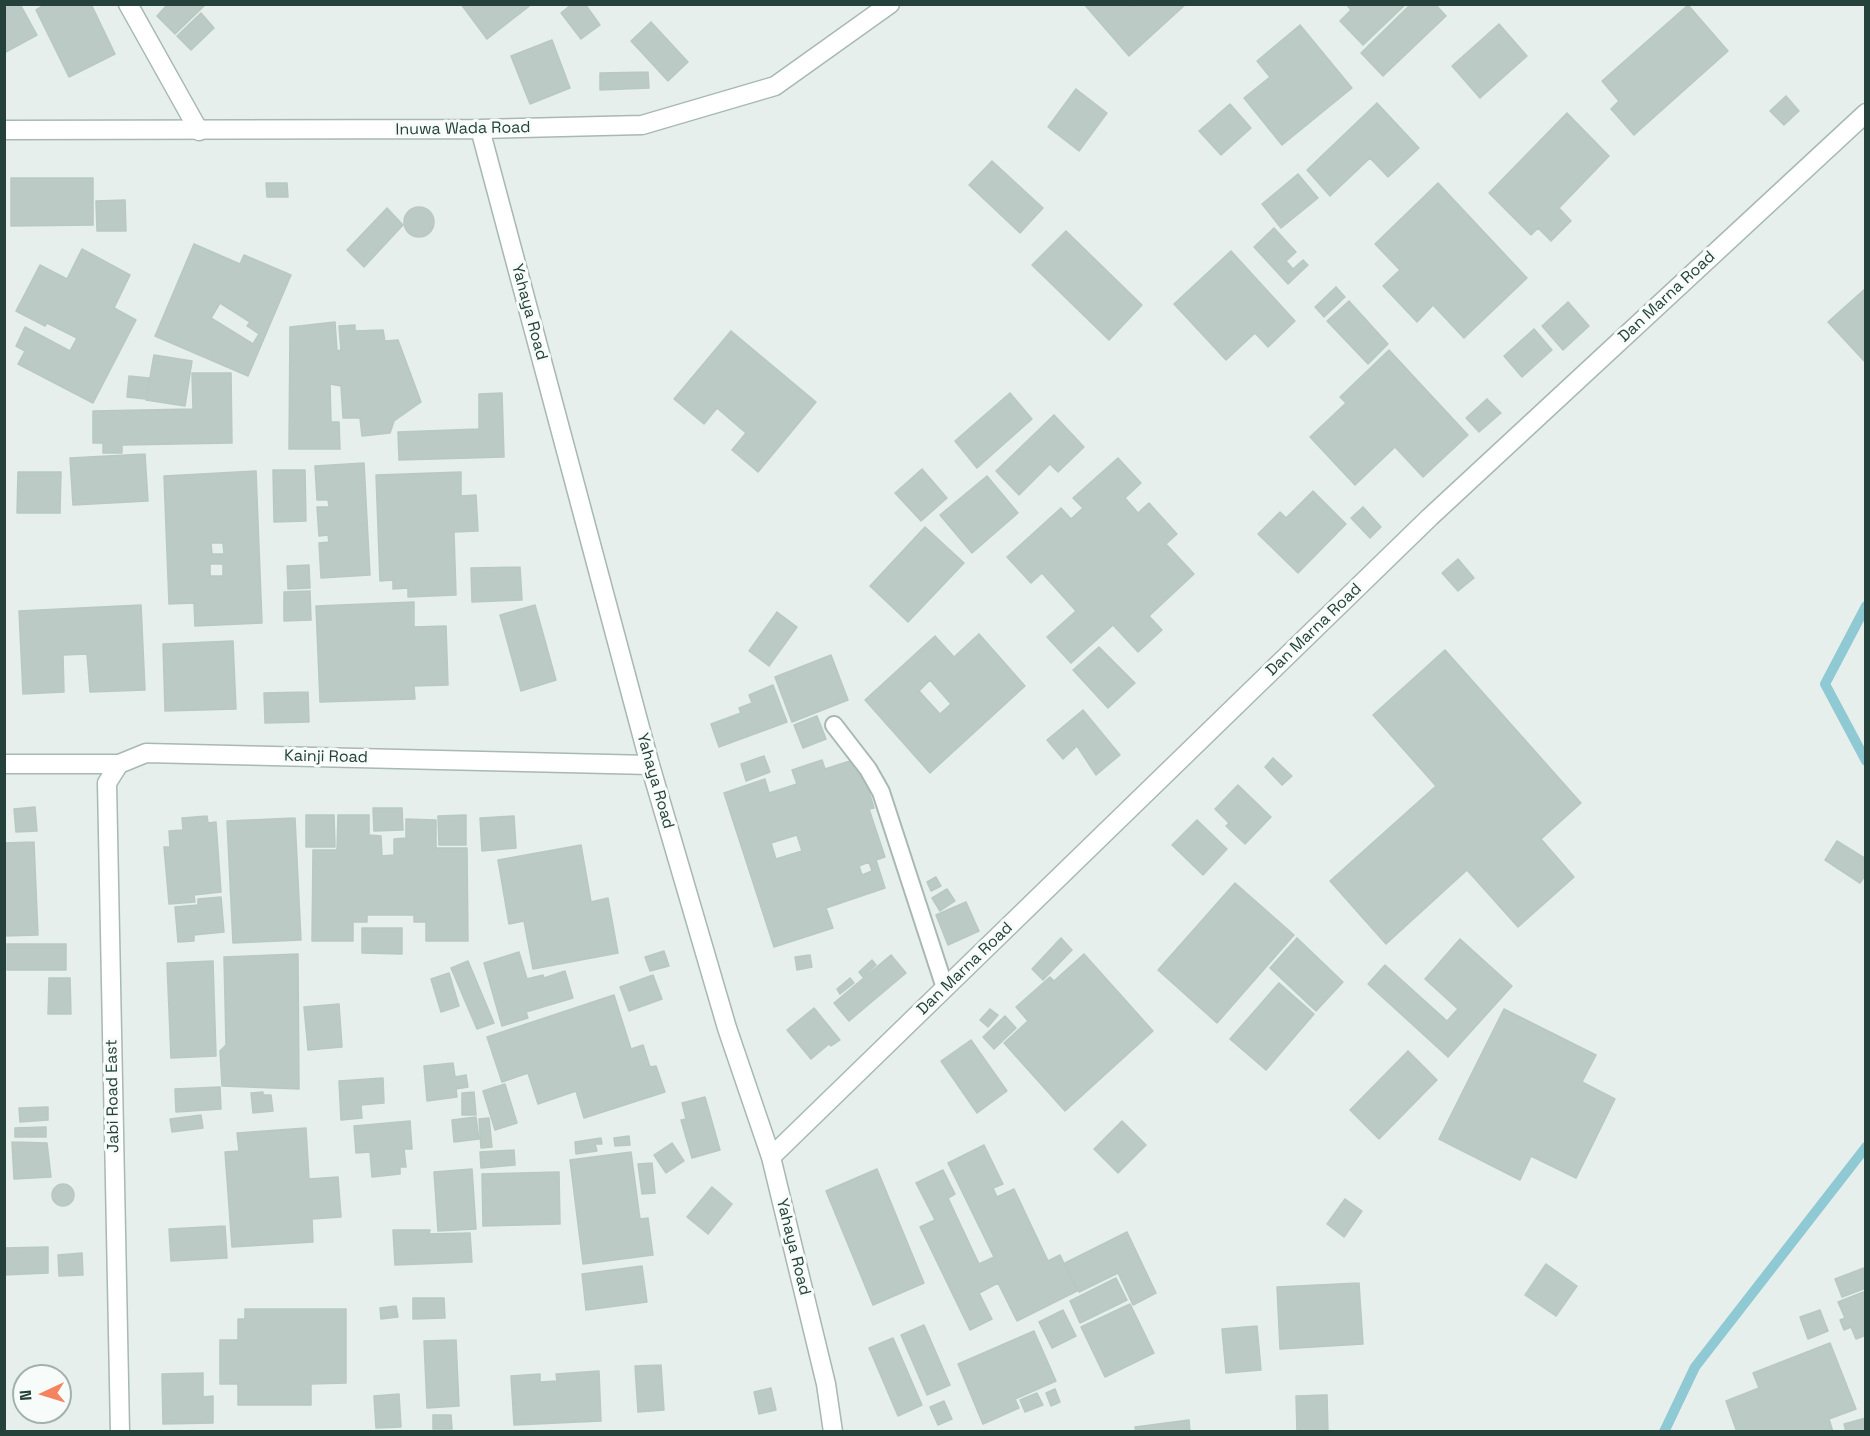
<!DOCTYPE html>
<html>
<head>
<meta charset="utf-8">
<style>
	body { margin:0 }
	#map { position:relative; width:1870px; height:1436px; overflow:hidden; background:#e6efeb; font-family:"Space Grotesk",sans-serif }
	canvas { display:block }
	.frame { position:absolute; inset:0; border:6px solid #24423a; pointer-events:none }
	.north { position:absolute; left:12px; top:1364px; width:60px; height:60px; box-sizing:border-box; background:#f7fbf9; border:2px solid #a3b1ad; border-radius:50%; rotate:266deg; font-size:16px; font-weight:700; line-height:24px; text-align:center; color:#24423a }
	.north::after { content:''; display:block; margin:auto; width:21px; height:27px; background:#f4845f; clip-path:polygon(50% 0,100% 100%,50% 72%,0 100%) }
</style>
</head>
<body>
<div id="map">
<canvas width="1870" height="1436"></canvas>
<div class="frame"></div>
<div class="north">N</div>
</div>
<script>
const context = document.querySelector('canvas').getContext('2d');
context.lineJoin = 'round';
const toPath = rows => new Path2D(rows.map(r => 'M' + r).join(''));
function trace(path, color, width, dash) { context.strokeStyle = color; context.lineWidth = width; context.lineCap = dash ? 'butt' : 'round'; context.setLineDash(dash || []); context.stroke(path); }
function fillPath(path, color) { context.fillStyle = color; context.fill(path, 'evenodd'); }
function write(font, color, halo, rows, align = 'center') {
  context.font = font + ' "Space Grotesk",sans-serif'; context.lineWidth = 6; context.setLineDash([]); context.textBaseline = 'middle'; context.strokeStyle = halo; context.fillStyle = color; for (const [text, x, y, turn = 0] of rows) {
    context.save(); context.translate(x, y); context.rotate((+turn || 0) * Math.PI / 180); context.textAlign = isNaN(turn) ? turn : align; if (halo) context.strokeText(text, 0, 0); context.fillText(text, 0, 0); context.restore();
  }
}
const stream = toPath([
	[1866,606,1825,684,1866,761],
	[1664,1432,1695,1367,1866,1147]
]);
const building = toPath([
	[4,4,20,4,37,35,4,53,4,4],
	[46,4,91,4,115,54,69,77,36,10,46,4],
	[168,4,202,4,204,6,175,34,157,16,168,4],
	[461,4,532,4,487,39,461,4],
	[572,4,585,4,600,25,581,39,561,13,572,4],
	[1084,4,1133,6,1186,4,1129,56,1084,4],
	[1346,4,1406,4,1363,45,1340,21,1351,10,1346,4],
	[1411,4,1435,4,1446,16,1383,76,1361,53,1411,4],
	[1688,5,1728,51,1634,135,1611,109,1619,101,1602,81,1688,5],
	[201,13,214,28,191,50,177,36,201,13],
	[651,22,688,62,668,81,631,41,651,22],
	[1499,24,1527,56,1480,98,1452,66,1499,24],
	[1300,25,1352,88,1282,145,1244,98,1270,77,1257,61,1300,25],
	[552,40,570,88,530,104,511,56,552,40],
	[648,72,649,88,600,90,600,73,648,72],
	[1076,89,1107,113,1079,151,1048,127,1076,89],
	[1786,96,1799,111,1784,125,1770,111,1786,96],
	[1377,103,1419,148,1388,177,1370,158,1330,196,1307,170,1377,103],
	[1230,104,1251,128,1221,155,1199,131,1230,104],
	[1567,113,1609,156,1559,208,1571,221,1551,241,1538,228,1531,235,1489,193,1567,113],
	[992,161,1043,208,1020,233,969,185,992,161],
	[1298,174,1318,198,1281,228,1262,204,1298,174],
	[11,178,93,178,93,225,11,226,11,178],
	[266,183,287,183,288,197,267,197,266,183],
	[1438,183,1527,278,1464,338,1433,305,1417,322,1383,286,1400,270,1375,244,1438,183],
	[125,200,126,231,97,231,96,201,125,200],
	'404 222a15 15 0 1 1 30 0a15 15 0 1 1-30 0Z',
	[387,208,403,225,364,267,347,250,387,208],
	[1274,228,1296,252,1286,261,1293,269,1303,260,1308,265,1288,284,1254,247,1274,228],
	[1066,231,1142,305,1109,340,1032,265,1066,231],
	[194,244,240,264,244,255,291,275,248,376,155,336,194,244],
	[220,303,250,322,247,326,259,334,253,344,211,318,220,303],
	[82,249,130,275,114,308,136,320,93,403,18,364,25,351,16,346,25,327,70,351,77,338,47,323,45,326,16,311,40,265,67,279,82,249],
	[1231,251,1295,321,1268,347,1255,333,1226,360,1174,304,1231,251],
	[1336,287,1345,297,1324,317,1315,307,1336,287],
	[1866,288,1866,363,1828,322,1866,288],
	[1349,301,1388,344,1368,364,1327,321,1349,301],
	[1568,302,1589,326,1563,350,1542,326,1568,302],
	[335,322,337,351,341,350,339,326,355,325,355,331,383,330,385,341,398,340,421,402,394,421,390,433,362,436,360,418,343,418,341,386,330,384,331,422,339,422,340,449,289,449,290,327,335,322],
	[1534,329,1552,350,1522,377,1504,356,1534,329],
	[731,331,816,402,758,472,732,450,746,433,717,408,704,424,674,399,731,331],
	[1389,350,1468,435,1423,477,1395,447,1355,485,1310,437,1346,403,1340,397,1389,350],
	[154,355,192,361,185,406,146,400,154,355],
	[192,373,231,373,232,443,122,445,122,453,103,453,103,443,93,443,93,411,193,409,192,373],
	[129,376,149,378,146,399,127,397,129,376],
	[502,393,504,457,399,460,398,432,479,429,479,394,502,393],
	[1010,393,1032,419,977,468,955,441,1010,393],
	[1487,399,1501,413,1479,432,1466,418,1487,399],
	[1054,415,1084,447,1058,472,1050,464,1019,495,996,471,1054,415],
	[145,454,148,501,73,505,70,458,145,454],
	[1118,458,1141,483,1125,498,1138,513,1149,503,1177,534,1166,544,1194,574,1149,616,1162,630,1138,652,1113,625,1071,663,1047,637,1076,611,1042,573,1031,583,1007,557,1061,508,1071,519,1083,508,1073,498,1118,458],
	[364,463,370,575,321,578,319,543,329,542,328,535,319,536,317,507,329,507,328,500,317,500,315,466,364,463],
	[922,469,947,498,921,521,895,493,922,469],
	[273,470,305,470,306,521,274,522,273,470],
	[256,471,262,623,195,626,194,603,169,604,164,476,256,471],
	[211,543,223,543,224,554,212,554,211,543],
	[210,564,223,564,223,576,210,576,210,564],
	[18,472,61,472,60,513,17,513,18,472],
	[461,472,461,496,476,495,478,531,454,532,456,595,408,597,408,588,393,589,393,580,380,581,376,475,461,472],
	[987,476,1018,513,972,553,940,515,987,476],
	[1313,491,1346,524,1298,573,1258,534,1280,512,1286,518,1313,491],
	[1363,507,1381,527,1370,538,1351,518,1363,507],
	[925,527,964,563,908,622,870,586,925,527],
	[1458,559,1474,578,1458,591,1442,573,1458,559],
	[309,565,310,588,288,589,287,566,309,565],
	[520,567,522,600,472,602,471,568,520,567],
	[310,591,311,620,284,621,284,592,310,591],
	[414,602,414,627,446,626,448,685,414,686,415,699,320,702,316,606,414,602],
	[141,605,145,690,90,692,87,654,63,655,64,692,23,694,19,611,141,605],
	[535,605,556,680,521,691,500,615,535,605],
	[777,612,797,627,769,666,749,651,777,612],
	[979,634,1025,686,930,773,865,700,935,636,954,657,979,634],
	[930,680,951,704,940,714,919,691,930,680],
	[233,641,236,709,165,711,163,644,233,641],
	[1099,647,1135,683,1108,708,1073,670,1099,647],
	[1445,650,1581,803,1541,839,1574,877,1518,927,1467,870,1386,944,1330,881,1436,786,1373,715,1445,650],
	[831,655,848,700,792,722,775,677,831,655],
	[773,685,787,722,719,747,711,724,741,713,739,708,752,703,749,695,773,685],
	[308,692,309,722,265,723,264,693,308,692],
	[1083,710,1120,755,1096,775,1077,746,1063,759,1047,740,1083,710],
	[817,716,826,739,803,748,794,725,817,716],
	[764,756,770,772,746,781,741,764,764,756],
	[859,758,874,808,869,809,885,857,876,860,885,888,826,908,833,928,774,947,724,793,765,779,769,793,797,784,792,770,822,760,825,769,859,758],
	[797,835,802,851,776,859,771,843,797,835],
	[869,862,872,871,862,875,859,866,869,862],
	[1273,758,1292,776,1282,785,1265,767,1273,758],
	[1238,785,1271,817,1245,844,1226,826,1229,823,1215,809,1238,785],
	[35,807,37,831,16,832,14,809,35,807],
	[373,808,402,808,403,830,374,831,373,808],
	[306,815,334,815,335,847,306,847,306,815],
	[338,815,369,815,369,835,381,836,382,856,394,855,394,839,406,838,406,819,436,820,436,848,467,848,468,941,426,941,426,922,414,922,414,915,367,915,367,922,353,922,353,941,312,941,313,850,337,850,338,815],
	[466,815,466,845,439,845,438,816,466,815],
	[207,816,208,823,216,822,221,892,194,895,195,902,169,904,164,847,170,847,169,831,183,830,182,818,207,816],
	[514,816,516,848,482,851,480,818,514,816],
	[295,818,301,940,233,943,227,821,295,818],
	[1197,820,1227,849,1203,875,1172,845,1197,820],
	[1837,841,1866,859,1866,874,1860,883,1825,860,1837,841],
	[34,842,38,935,4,936,4,843,34,842],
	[581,845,591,902,608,898,618,953,533,969,524,921,509,924,498,860,581,845],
	[936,877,941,886,931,891,927,882,936,877],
	[1235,883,1294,935,1217,1023,1158,970,1235,883],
	[947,889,955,901,940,911,932,898,947,889],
	[221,897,224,932,194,935,194,941,178,942,175,907,198,905,198,899,221,897],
	[966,902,979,931,948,945,936,915,966,902],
	[362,928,402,928,402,954,362,953,362,928],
	[1061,938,1072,950,1043,980,1032,969,1061,938],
	[1297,938,1343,982,1316,1011,1270,968,1297,938],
	[1460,939,1512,986,1448,1057,1368,984,1385,965,1447,1021,1458,1009,1425,979,1460,939],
	[7,944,66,944,66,970,7,970,7,944],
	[664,951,669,966,650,971,645,957,664,951],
	[519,952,527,979,543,975,544,978,565,971,573,998,526,1012,528,1018,502,1026,484,963,519,952],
	[298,954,299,1089,222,1086,220,1051,226,1045,224,957,298,954],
	[1084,954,1153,1031,1065,1111,1004,1043,1028,1021,1016,1007,1050,977,1054,981,1084,954],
	[810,955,812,967,797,970,795,957,810,955],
	[891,955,906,973,849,1021,834,1003,891,955],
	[872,960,876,965,863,977,859,972,872,960],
	[213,961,216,1056,171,1058,167,963,213,961],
	[468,961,494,1023,477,1029,451,968,468,961],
	[449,973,459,1006,441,1012,431,979,449,973],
	[653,975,662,999,629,1011,620,987,653,975],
	[49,978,70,978,71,1014,48,1014,49,978],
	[850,978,854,983,840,994,837,989,850,978],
	[1279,983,1314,1014,1266,1070,1230,1039,1279,983],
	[614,995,631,1049,643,1045,650,1067,656,1066,665,1092,584,1118,576,1091,538,1104,528,1073,502,1082,487,1037,614,995],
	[339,1004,342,1047,308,1050,304,1007,339,1004],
	[814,1008,840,1040,831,1046,829,1044,811,1059,787,1030,814,1008],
	[990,1009,998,1015,988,1027,980,1020,990,1009],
	[1504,1009,1596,1055,1582,1082,1615,1099,1576,1178,1531,1156,1520,1180,1439,1139,1504,1009],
	[1005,1016,1016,1028,994,1049,983,1037,1005,1016],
	[971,1040,1007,1091,977,1113,941,1061,971,1040],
	[1408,1051,1437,1080,1379,1139,1350,1110,1408,1051],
	[453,1063,455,1077,466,1075,468,1087,456,1089,457,1097,427,1101,424,1066,453,1063],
	[383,1078,384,1103,361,1105,362,1118,341,1120,339,1081,383,1078],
	[505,1084,517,1123,495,1130,483,1091,505,1084],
	[220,1087,221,1109,176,1112,175,1089,220,1087],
	[263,1092,263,1095,271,1095,273,1111,253,1113,251,1093,263,1092],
	[474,1092,476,1115,462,1115,462,1093,474,1092],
	[705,1097,720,1150,692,1158,681,1120,686,1119,682,1103,705,1097],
	[48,1107,48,1120,20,1122,19,1108,48,1107],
	[201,1115,203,1128,172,1132,170,1119,201,1115],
	[476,1117,479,1139,454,1142,452,1120,476,1117],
	[489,1118,492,1147,481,1148,479,1119,489,1118],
	[410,1121,412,1149,404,1149,406,1167,400,1167,400,1174,372,1177,370,1152,356,1153,354,1126,410,1121],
	[1122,1121,1146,1145,1118,1173,1094,1149,1122,1121],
	[46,1127,46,1137,15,1137,15,1128,46,1127],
	[306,1128,309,1179,338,1177,341,1217,312,1219,313,1242,232,1247,225,1152,239,1151,237,1133,306,1128],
	[629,1136,630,1145,615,1146,614,1138,629,1136],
	[601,1138,602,1144,595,1144,597,1151,576,1154,575,1142,601,1138],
	[12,1142,47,1143,51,1177,14,1179,12,1142],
	[672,1143,684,1161,666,1173,654,1155,672,1143],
	[984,1145,1003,1184,993,1188,997,1197,1014,1189,1048,1261,1060,1255,1077,1291,1017,1321,998,1283,979,1293,992,1319,970,1330,920,1227,935,1220,916,1183,943,1170,955,1194,948,1198,979,1264,994,1257,948,1163,984,1145],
	[514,1150,515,1165,481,1168,480,1152,514,1150],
	[631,1152,640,1219,648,1218,653,1255,583,1264,570,1160,631,1152],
	[652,1163,655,1193,642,1194,638,1164,652,1163],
	[472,1169,476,1229,438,1231,434,1172,472,1169],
	[877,1169,924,1283,873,1305,826,1191,877,1169],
	[559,1172,560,1224,483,1226,482,1174,559,1172],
	'52 1195a11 11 0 1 1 22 0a11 11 0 1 1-22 0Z',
	[712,1187,732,1204,708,1234,687,1217,712,1187],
	[1345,1199,1362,1211,1344,1237,1327,1224,1345,1199],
	[225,1226,227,1258,171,1261,169,1229,225,1226],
	[393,1230,430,1230,429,1234,470,1233,472,1262,395,1265,393,1230],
	[1127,1232,1156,1293,1133,1305,1118,1273,1079,1292,1065,1263,1127,1232],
	[48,1247,48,1273,4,1275,4,1248,48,1247],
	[82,1253,83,1275,59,1276,58,1255,82,1253],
	[1546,1264,1577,1286,1556,1316,1525,1295,1546,1264],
	[642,1266,647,1302,586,1310,582,1274,642,1266],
	[1864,1268,1866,1288,1842,1297,1835,1279,1864,1268],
	[1116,1278,1127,1300,1080,1323,1070,1301,1116,1278],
	[1359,1283,1363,1344,1280,1349,1277,1287,1359,1283],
	[1866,1291,1866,1335,1856,1339,1851,1327,1844,1330,1840,1320,1845,1318,1838,1302,1866,1291],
	[413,1298,444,1298,445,1318,413,1319,413,1298],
	[1130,1304,1154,1353,1105,1377,1081,1327,1130,1304],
	[396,1306,398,1317,381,1319,380,1308,396,1306],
	[245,1309,346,1309,346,1383,311,1384,311,1405,238,1405,238,1384,220,1384,220,1340,238,1340,238,1319,245,1319,245,1309],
	[1063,1310,1076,1336,1052,1348,1039,1322,1063,1310],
	[1820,1310,1828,1331,1808,1339,1800,1317,1820,1310],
	[924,1325,950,1385,927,1395,901,1335,924,1325],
	[1257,1326,1261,1370,1226,1373,1222,1329,1257,1326],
	[1034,1331,1056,1381,1015,1399,1019,1408,983,1424,958,1364,1034,1331],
	[893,1338,922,1405,898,1416,869,1348,893,1338],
	[456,1340,459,1406,427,1408,424,1341,456,1340],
	[1830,1343,1856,1409,1829,1419,1833,1432,1737,1432,1726,1401,1759,1388,1753,1373,1830,1343],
	[661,1365,664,1410,638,1412,635,1366,661,1365],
	[599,1371,601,1421,514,1425,511,1376,540,1374,540,1382,557,1381,556,1374,599,1371],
	[203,1373,203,1397,213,1396,213,1423,163,1424,162,1374,203,1373],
	[771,1388,776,1410,759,1414,754,1392,771,1388],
	[1055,1389,1060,1402,1051,1406,1046,1393,1055,1389],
	[1037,1393,1043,1405,1025,1412,1020,1400,1037,1393],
	[399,1394,401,1427,376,1428,374,1396,399,1394],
	[1327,1395,1328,1432,1297,1432,1296,1396,1327,1395],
	[944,1401,952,1419,938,1425,930,1407,944,1401],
	[433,1415,451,1415,452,1429,433,1429,433,1415],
	[1866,1418,1866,1432,1846,1432,1844,1424,1866,1418],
	[1189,1420,1190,1432,1136,1432,1135,1427,1189,1420]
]);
const service = toPath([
	[834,725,868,769,881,792,945,988]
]);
const minor = toPath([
	[128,4,199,131],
	[4,764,119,764,146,753,650,765],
	[119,764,107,783,120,1432],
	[771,1157,1430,517,1866,113]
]);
const tertiary = toPath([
	[480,129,650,765,727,1028,771,1157,826,1384,833,1432],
	[4,130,480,129,642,125,775,86,890,4]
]);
const streetNames = [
	["Inuwa Wada Road",463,129,-1],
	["Dan Marna Road",1667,297,-43],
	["Yahaya Road",529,312,75],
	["Dan Marna Road",1314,630,-44],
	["Kainji Road",326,757,1],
	["Yahaya Road",655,781,74],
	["Dan Marna Road",965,969,-44],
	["Jabi Road East",113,1096,-91],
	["Yahaya Road",793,1247,76]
];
trace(stream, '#8ec9d4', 10);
fillPath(building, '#bbcac4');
trace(building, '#b8c9c2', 1.5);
trace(service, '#a8b8b2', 20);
trace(minor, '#a8b8b2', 21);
trace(tertiary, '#a8b8b2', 21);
trace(service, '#fff', 16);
trace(minor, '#fff', 18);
trace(tertiary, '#fff', 18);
write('16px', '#24423a', '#f7fbf9', streetNames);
</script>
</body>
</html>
